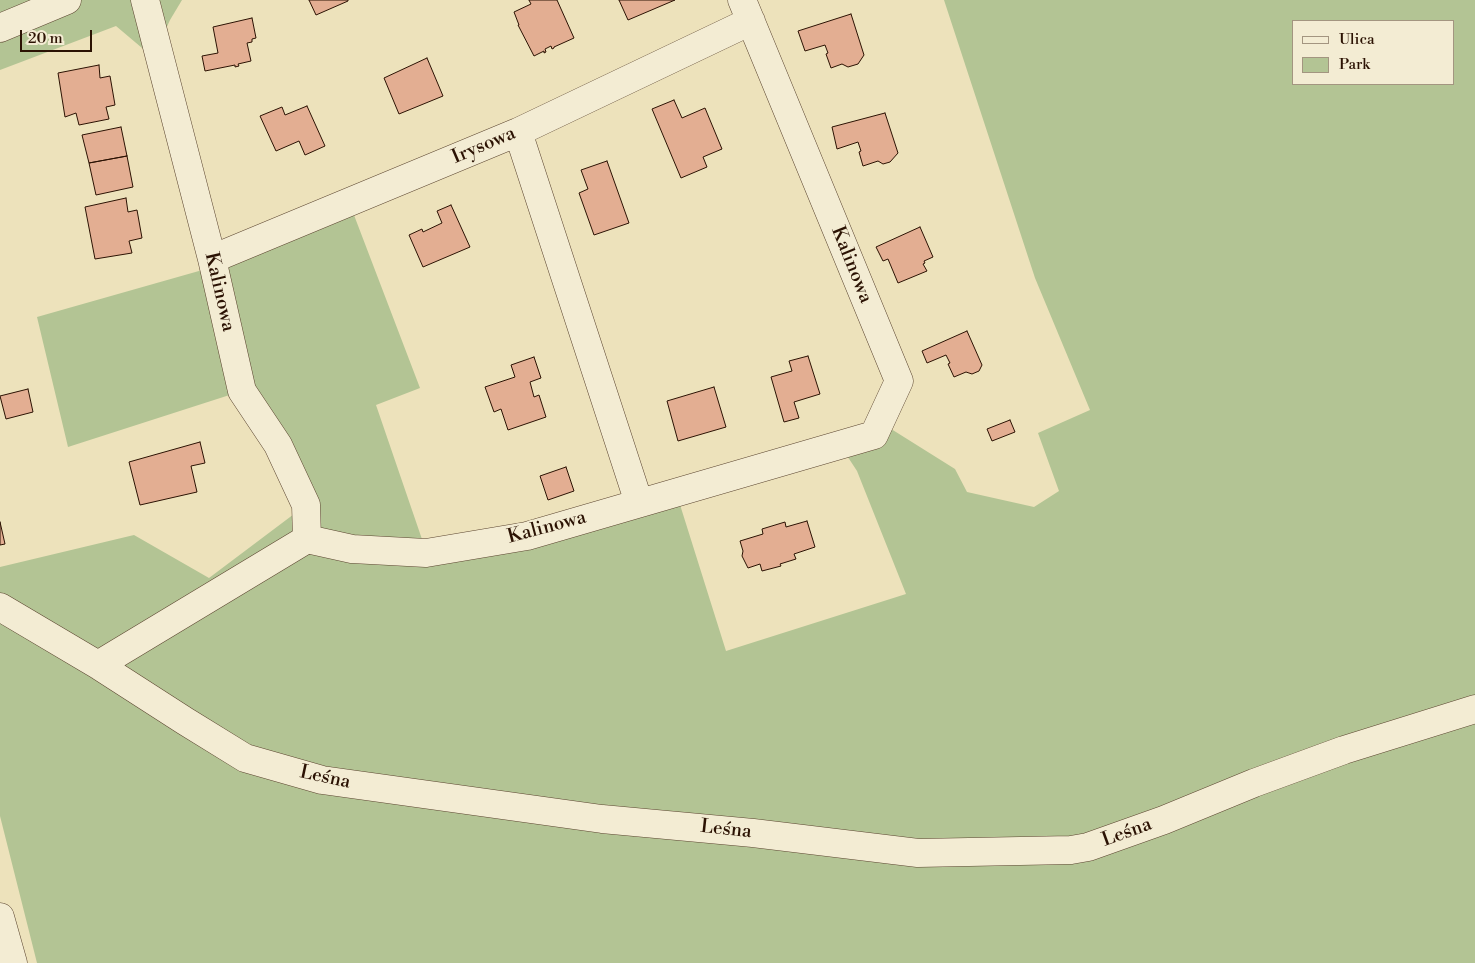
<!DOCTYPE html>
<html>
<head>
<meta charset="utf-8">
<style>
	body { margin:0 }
	#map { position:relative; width:1475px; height:963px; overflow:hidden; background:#ede2bb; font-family:"Libre Bodoni",serif }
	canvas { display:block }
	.legend { position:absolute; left:1292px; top:20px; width:162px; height:65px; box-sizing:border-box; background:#f3ecd3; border:1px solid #a39580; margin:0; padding:6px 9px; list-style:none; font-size:15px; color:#2b1203 }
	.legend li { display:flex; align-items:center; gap:10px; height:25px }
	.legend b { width:25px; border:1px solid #a39580 }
	.scale { position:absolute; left:20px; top:30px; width:72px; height:22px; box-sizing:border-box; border:2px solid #2b1203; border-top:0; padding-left:6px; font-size:15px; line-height:18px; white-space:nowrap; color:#2b1203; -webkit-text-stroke:4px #f3ecd3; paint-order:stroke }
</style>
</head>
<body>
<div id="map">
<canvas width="1475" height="963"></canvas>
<ul class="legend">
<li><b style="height:6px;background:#f3ecd3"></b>Ulica</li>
<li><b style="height:14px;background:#b3c494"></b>Park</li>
</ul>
<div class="scale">20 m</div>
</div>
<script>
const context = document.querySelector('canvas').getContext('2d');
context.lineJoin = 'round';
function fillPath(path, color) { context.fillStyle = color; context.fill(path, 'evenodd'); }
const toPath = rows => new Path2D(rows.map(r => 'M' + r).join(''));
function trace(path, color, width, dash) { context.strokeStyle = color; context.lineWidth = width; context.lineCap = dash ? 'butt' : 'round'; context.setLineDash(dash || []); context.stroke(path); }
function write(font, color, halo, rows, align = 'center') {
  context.font = font + ' "Libre Bodoni",serif'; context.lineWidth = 4; context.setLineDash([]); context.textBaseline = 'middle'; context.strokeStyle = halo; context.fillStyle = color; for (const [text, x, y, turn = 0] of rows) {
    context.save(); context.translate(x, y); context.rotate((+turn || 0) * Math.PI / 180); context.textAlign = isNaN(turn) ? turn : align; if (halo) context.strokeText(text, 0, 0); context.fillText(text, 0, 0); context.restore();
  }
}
const green = toPath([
	[0,0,48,0,0,20],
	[67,0,182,0,170,20,157,48,161,64,116,26,0,70,0,28],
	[944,0,1475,0,1475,963,37,963,0,816,0,567,134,535,209,578,306,505,242,391,68,447,37,317,213,267,349,202,420,388,376,405,425,548,676,492,726,651,906,594,857,471,840,445,880,422,955,469,967,492,1034,507,1059,491,1038,433,1090,410,1035,278],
	[1294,21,1454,21,1454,84,1294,84]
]);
const building = toPath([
	[309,0,348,0,348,1,316,15,309,0],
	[529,0,557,0,574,38,554,47,554,48,552,49,551,46,545,49,546,52,544,53,544,51,534,56,518,25,519,25,514,12,531,4,529,0],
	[619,0,675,0,628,20,619,0],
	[851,14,864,55,858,64,848,67,842,64,831,68,826,54,828,53,825,45,805,51,798,31,851,14],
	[252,18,256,38,252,39,252,42,247,43,251,61,238,64,239,66,235,67,235,65,205,71,202,56,218,53,213,27,252,18],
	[427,58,443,96,399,114,384,78,427,58],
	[99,65,100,78,110,76,115,105,106,107,109,119,79,125,76,113,65,117,58,73,99,65],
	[674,100,682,118,705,108,722,149,703,157,707,167,681,178,652,109,674,100],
	[307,106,325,146,305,155,299,141,276,151,260,116,282,107,285,115,307,106],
	[885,113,898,153,890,162,883,164,878,161,863,166,859,152,861,151,858,142,837,149,832,127,885,113],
	[121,127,127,156,89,163,82,135,121,127],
	[127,156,133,187,96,195,89,163,127,156],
	[607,161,629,223,594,235,579,193,588,189,581,170,607,161],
	[126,198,128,212,137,210,142,238,129,241,132,253,95,259,85,207,126,198],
	[451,205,470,247,423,267,409,235,422,229,423,232,442,223,437,211,451,205],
	[920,227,933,257,924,261,925,263,923,264,927,271,898,283,888,259,883,261,876,247,920,227],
	[967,331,982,365,979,371,972,374,966,372,954,377,948,364,950,363,946,355,927,363,922,351,967,331],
	[808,356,820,394,794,402,799,418,784,422,771,377,792,371,789,361,808,356],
	[534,357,541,378,530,382,534,397,539,395,546,417,508,430,501,409,494,412,485,387,515,377,511,365,534,357],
	[714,387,726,427,678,441,667,401,714,387],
	[28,389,33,412,6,419,0,396,28,389],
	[1010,420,1015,432,992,441,987,429,1010,420],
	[200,442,205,463,191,466,197,492,140,505,129,462,200,442],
	[566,467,574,491,548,500,540,476,566,467],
	[807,521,815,547,794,554,796,559,780,564,781,566,762,571,760,564,748,568,742,556,743,551,740,541,763,534,762,529,785,522,786,527,807,521],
	[0,522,5,544,0,545,0,522]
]);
const minor = toPath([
	[145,0,212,259,242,391,278,445,306,505,307,539],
	[0,28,67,0],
	[518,132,639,503],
	[212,259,518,132,751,21],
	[307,539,352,549,426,553,527,536,874,435,899,381,742,0],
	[0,607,98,665,185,721,245,758,322,780,602,819,753,833,918,853,1071,850,1088,847,1164,820,1254,783,1344,750,1475,709],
	[98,665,307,539],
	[0,917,13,963]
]);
const streetNames = [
	["Irysowa",484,146,-23],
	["Kalinowa",851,265,68],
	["Kalinowa",219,292,77],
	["Kalinowa",547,528,-15],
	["Leśna",325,778,12],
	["Leśna",726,830,6],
	["Leśna",1127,833,-20]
];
fillPath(green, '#b3c494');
fillPath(building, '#e3ae92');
trace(building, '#2b1203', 1);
trace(minor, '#5c4631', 29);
trace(minor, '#f3ecd3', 28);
write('19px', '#2b1203', '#f3ecd3', streetNames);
</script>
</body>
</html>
